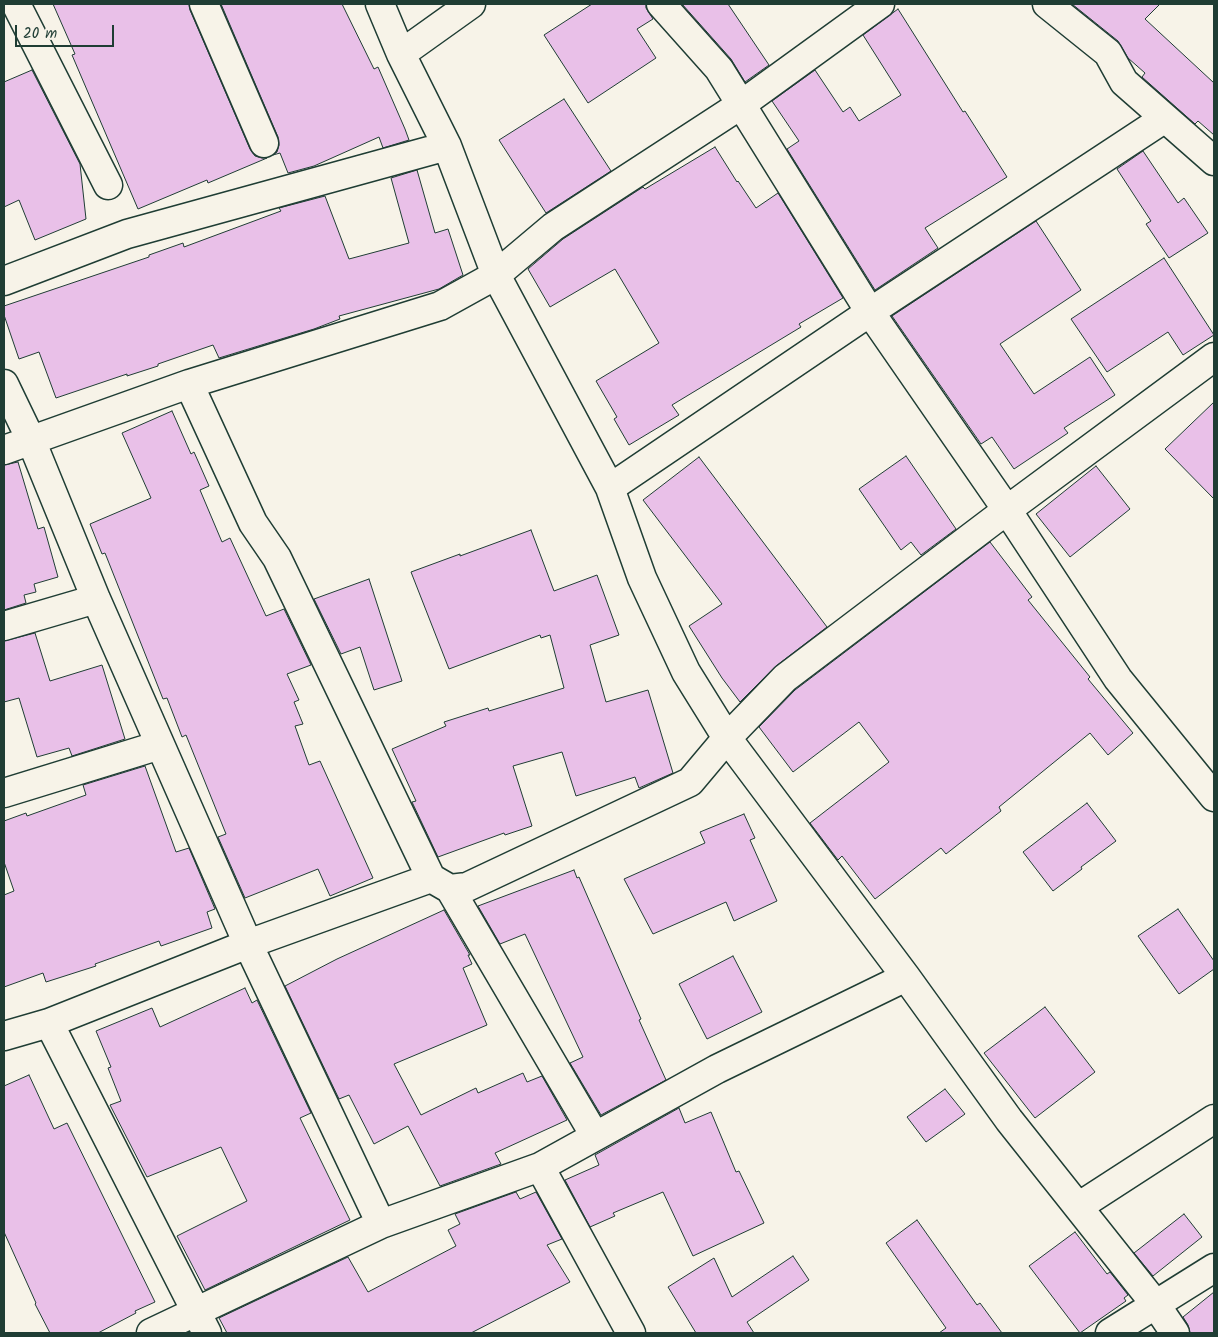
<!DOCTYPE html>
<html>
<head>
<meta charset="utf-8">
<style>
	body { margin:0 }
	#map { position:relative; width:1218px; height:1337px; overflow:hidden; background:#f7f3e8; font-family:Kalam,sans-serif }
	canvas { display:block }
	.frame { position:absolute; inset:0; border:5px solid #1f3d34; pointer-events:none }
	.scale { position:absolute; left:15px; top:25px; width:99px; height:22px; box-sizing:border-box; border:2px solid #1f3d34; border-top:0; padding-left:6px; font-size:15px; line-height:18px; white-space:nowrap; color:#1f3d34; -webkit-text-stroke:4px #f7f3e8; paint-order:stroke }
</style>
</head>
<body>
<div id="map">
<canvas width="1218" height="1337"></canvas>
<div class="frame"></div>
<div class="scale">20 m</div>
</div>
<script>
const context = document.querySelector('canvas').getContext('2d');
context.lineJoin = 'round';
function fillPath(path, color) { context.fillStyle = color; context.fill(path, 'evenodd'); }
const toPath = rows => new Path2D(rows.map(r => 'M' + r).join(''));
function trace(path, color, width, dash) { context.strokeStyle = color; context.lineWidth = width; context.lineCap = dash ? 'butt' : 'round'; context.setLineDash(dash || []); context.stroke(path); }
const building = toPath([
	[53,4,189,4,190,10,250,149,255,156,262,158,267,158,208,183,207,180,138,209,72,55,75,54,53,4],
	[221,4,342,4,374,69,378,67,405,129,409,140,383,148,379,137,314,166,288,173,280,153,273,155,277,152,279,145,278,137,221,4],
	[592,4,646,4,646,8,653,19,637,29,656,58,588,103,544,35,592,4],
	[682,4,728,4,769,65,745,82,731,59,682,4],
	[1072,4,1160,4,1145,19,1214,83,1214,135,1198,121,1195,124,1142,77,1145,73,1128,58,1118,41,1072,4],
	[898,9,963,112,965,111,1007,177,925,228,938,248,875,290,787,149,799,141,772,101,815,70,843,112,850,107,859,121,901,95,863,35,898,9],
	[32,70,80,164,86,219,35,240,19,200,4,207,4,82,32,70],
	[564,99,611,171,546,213,499,140,564,99],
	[715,147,737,182,738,181,756,208,778,193,843,298,799,324,801,327,672,405,679,415,629,445,614,419,617,417,596,381,659,343,615,269,550,307,528,269,563,239,643,187,645,189,715,147],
	[1143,151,1178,203,1184,198,1208,233,1169,258,1146,224,1151,221,1117,169,1143,151],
	[417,170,435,233,448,229,463,275,439,289,339,316,340,319,314,329,219,358,213,345,158,364,158,366,127,376,127,374,56,398,39,352,19,359,4,315,4,306,149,257,149,255,183,243,184,247,281,211,279,208,325,196,349,259,409,243,391,178,417,170],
	[1036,221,1081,290,1000,344,1034,394,1090,357,1115,395,1064,428,1068,433,1014,469,992,437,981,444,892,316,1036,221],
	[1164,258,1214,335,1183,355,1168,332,1107,372,1071,319,1164,258],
	[1214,402,1214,499,1165,449,1214,402],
	[172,411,191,454,194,452,209,486,200,490,222,542,230,538,266,616,284,609,311,665,287,674,299,700,294,702,303,724,295,726,309,765,320,761,373,878,330,896,318,869,245,898,218,837,226,834,186,735,182,737,167,698,163,699,105,553,102,554,90,524,151,498,122,433,172,411],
	[906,456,956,529,921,555,911,542,901,550,859,489,906,456],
	[699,457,827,627,776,666,740,702,722,678,689,626,722,604,643,500,699,457],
	[18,462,38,529,44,527,58,577,34,584,36,592,24,595,26,603,4,610,4,465,18,462],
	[1096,466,1130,509,1070,557,1036,514,1096,466],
	[531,530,554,591,597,575,619,635,590,645,606,702,648,690,673,773,639,788,635,777,576,796,562,752,513,766,532,826,505,835,504,833,438,857,412,802,416,801,392,749,446,726,444,722,488,708,489,711,564,688,550,635,541,638,540,635,449,669,411,572,460,554,460,556,531,530],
	[990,542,1032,597,1028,600,1090,677,1088,679,1133,733,1108,755,1090,733,999,807,1001,811,946,854,941,848,875,899,842,856,838,860,810,823,889,762,859,722,793,772,759,727,795,690,990,542],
	[369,579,402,681,374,690,360,647,341,654,314,599,369,579],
	[35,633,50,681,102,665,125,739,72,756,69,748,37,757,19,698,4,702,4,641,35,633],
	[145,766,176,852,189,848,215,909,207,912,212,928,161,946,159,941,95,964,96,966,46,982,43,973,4,987,4,895,14,891,4,862,4,821,26,813,27,816,86,795,83,785,145,766],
	[1087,803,1116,841,1081,867,1082,869,1053,891,1023,852,1087,803],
	[744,814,755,838,750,840,777,901,734,921,726,902,653,934,624,879,705,843,700,832,744,814],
	[574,870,577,878,579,877,641,1019,639,1020,666,1080,601,1115,570,1063,583,1057,525,934,500,944,478,906,574,870],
	[1178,909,1214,961,1214,969,1179,994,1138,936,1178,909],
	[444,910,470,955,468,955,472,964,463,968,487,1025,394,1064,421,1115,476,1088,478,1093,523,1073,527,1082,542,1076,567,1120,495,1153,501,1164,440,1186,408,1126,374,1144,349,1095,339,1099,285,986,337,959,444,910],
	[733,956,762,1012,707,1039,679,984,733,956],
	[245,988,252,1003,257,1000,311,1113,300,1118,350,1220,205,1290,177,1236,247,1201,221,1147,147,1177,110,1105,121,1101,108,1068,111,1067,96,1031,152,1008,160,1027,245,988],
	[1045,1007,1095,1072,1035,1118,984,1053,1045,1007],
	[29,1075,54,1129,67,1123,155,1302,135,1311,136,1313,98,1333,50,1333,35,1304,36,1303,4,1232,4,1086,29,1075],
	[945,1089,965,1114,926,1142,907,1117,945,1089],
	[679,1108,685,1123,711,1112,736,1172,739,1171,764,1223,693,1256,663,1192,613,1213,615,1216,590,1227,565,1180,599,1165,595,1155,679,1108],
	[516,1192,520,1199,536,1192,562,1239,547,1245,570,1282,471,1333,227,1333,219,1318,348,1257,368,1292,456,1246,448,1230,460,1224,455,1214,516,1192],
	[1184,1214,1202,1237,1153,1276,1134,1253,1184,1214],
	[917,1220,977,1305,980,1303,1002,1333,939,1333,946,1328,886,1243,917,1220],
	[1075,1232,1107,1274,1110,1272,1128,1295,1124,1298,1126,1301,1080,1333,1029,1266,1075,1232],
	[793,1256,809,1280,747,1322,754,1333,696,1333,668,1287,714,1258,732,1297,793,1256],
	[1214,1292,1214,1333,1190,1333,1188,1325,1183,1317,1214,1292]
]);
const minor = toPath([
	[16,4,108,185],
	[204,4,264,143],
	[380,4,401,54,447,146,496,275,610,488,642,578,686,672,727,738,906,977,1009,1120,1156,1305,1175,1333],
	[661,4,719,69,870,312,1007,510,1118,679,1214,797],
	[1047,4,1108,53,1124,82,1214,161],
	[401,54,471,4],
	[4,281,127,234,447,146],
	[4,384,31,440,96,599,248,944,381,1224],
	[189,384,253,523,277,558,431,878],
	[4,450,189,384,440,306,496,275,553,227,742,104,880,4],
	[610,488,870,312,1156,124],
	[4,626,96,599],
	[4,793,160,745],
	[450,889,467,887,690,782,727,738,785,678,1007,510,1214,357],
	[49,1023,207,1333],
	[4,1036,49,1023,248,944,431,878,450,889,595,1136],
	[540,1167,631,1333],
	[1078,1207,1214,1119],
	[151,1333,381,1224,540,1167,717,1069,906,977],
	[1110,1333,1214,1268]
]);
fillPath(building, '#e9c0e8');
trace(building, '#1f3d34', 1);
trace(minor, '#1f3d34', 31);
trace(minor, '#f7f3e8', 28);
</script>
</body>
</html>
